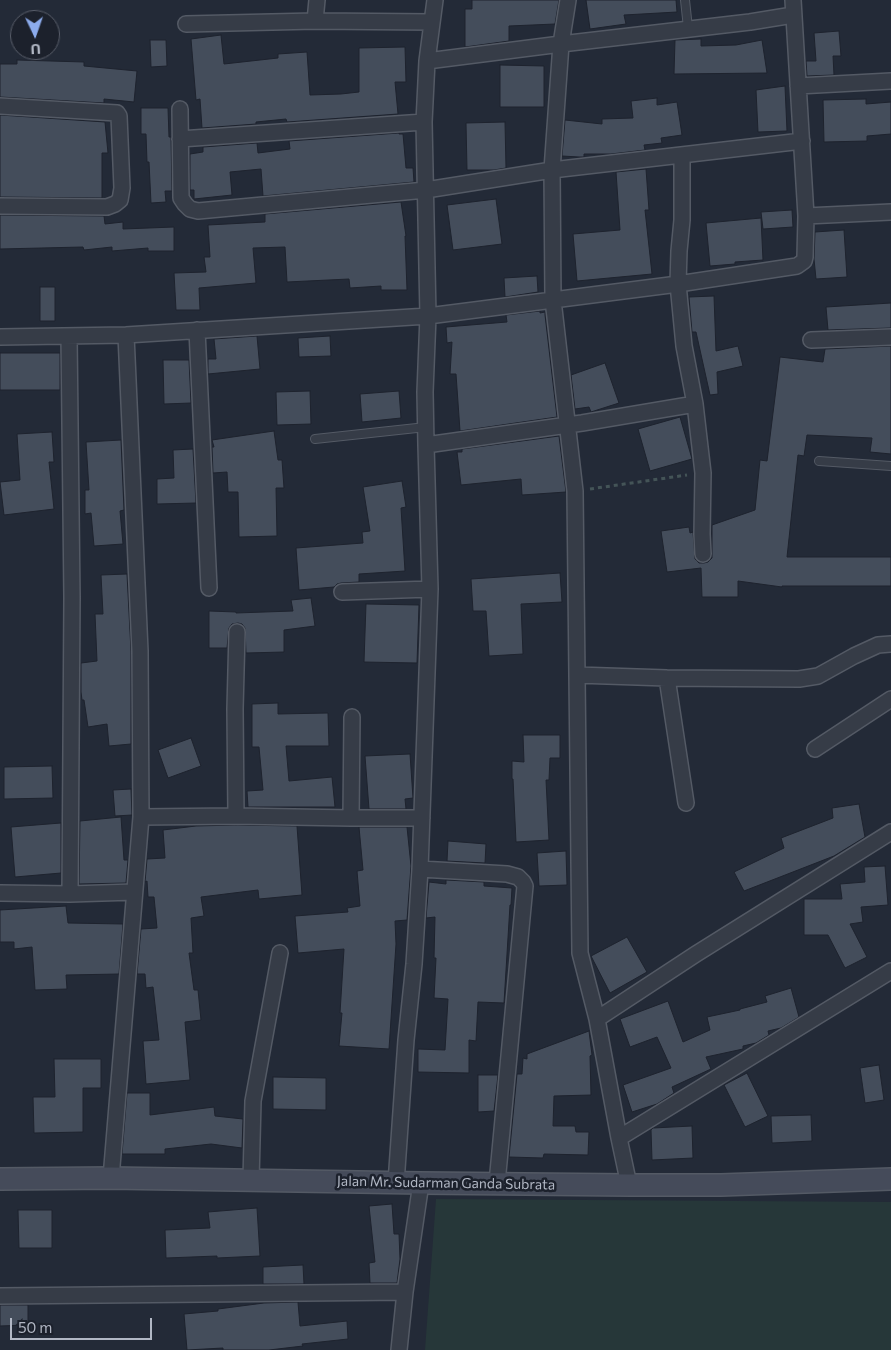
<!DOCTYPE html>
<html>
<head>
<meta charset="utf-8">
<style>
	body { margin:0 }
	#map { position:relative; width:891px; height:1350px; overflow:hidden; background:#232a37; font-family:Commissioner,sans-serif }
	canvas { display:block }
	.north { position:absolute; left:10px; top:10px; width:50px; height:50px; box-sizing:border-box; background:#1c212c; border:1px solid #585d69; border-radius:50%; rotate:177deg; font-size:14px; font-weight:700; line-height:20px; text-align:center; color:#b1b7c4 }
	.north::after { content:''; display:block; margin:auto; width:18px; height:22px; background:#8caced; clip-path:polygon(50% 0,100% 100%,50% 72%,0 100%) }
	.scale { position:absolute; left:10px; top:1318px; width:142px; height:22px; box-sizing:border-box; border:2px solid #b1b7c4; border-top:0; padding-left:6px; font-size:15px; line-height:18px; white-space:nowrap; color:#b1b7c4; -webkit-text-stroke:4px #1c212c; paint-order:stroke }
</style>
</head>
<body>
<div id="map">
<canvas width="891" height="1350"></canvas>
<div class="north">U</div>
<div class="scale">50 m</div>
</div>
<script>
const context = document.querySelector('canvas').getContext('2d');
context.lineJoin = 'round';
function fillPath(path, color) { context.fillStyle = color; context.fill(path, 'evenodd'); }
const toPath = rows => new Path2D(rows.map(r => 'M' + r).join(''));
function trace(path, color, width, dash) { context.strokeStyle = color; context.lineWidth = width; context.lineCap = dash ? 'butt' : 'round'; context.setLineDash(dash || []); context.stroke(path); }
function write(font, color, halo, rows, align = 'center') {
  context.font = font + ' Commissioner,sans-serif'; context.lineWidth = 5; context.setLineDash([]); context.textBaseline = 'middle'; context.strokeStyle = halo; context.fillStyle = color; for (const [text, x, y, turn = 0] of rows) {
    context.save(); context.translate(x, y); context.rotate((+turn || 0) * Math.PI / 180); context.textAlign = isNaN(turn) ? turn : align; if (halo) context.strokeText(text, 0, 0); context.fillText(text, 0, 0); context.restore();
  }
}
const green = toPath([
	[436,1199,891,1202,891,1350,425,1350]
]);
const building = toPath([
	[472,0,559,0,555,24,509,26,509,41,465,47,465,9,472,9,472,0],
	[586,0,676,0,677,12,624,15,626,24,590,29,586,0],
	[839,31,841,56,833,56,834,75,807,76,806,61,816,61,814,33,839,31],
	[221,35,224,64,278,58,278,54,307,52,310,95,341,94,359,92,359,48,405,47,406,82,395,82,398,114,287,122,286,119,256,122,256,124,202,128,200,99,196,100,191,39,221,35],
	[701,39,701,46,736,45,762,40,767,73,674,74,675,40,701,39],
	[150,40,166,40,167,66,151,67,150,40],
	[17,60,84,62,84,66,137,71,134,102,104,99,104,103,0,97,0,64,17,64,17,60],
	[500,65,544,66,544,107,500,107,500,65],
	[785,86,787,131,758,132,756,90,785,86],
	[657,98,657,105,677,102,682,135,661,138,662,143,644,145,645,150,611,154,584,154,584,157,579,157,562,156,565,120,602,124,602,119,633,118,631,101,657,98],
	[866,99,866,104,891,102,891,134,867,136,867,141,824,142,823,100,866,99],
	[141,108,168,108,169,137,171,137,172,191,165,191,166,202,151,203,149,162,147,162,146,134,141,134,141,108],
	[0,115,105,122,108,153,102,153,102,198,0,197,0,115],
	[505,122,506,168,494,170,467,170,466,123,505,122],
	[399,133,399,134,403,134,406,168,413,168,414,182,263,196,261,169,230,172,232,195,194,199,194,190,190,190,190,154,203,152,203,147,257,143,258,153,290,149,289,141,399,133],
	[646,169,649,210,645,210,652,274,577,281,573,234,620,230,616,172,646,169],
	[496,199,502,244,453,250,447,205,496,199],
	[401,202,406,236,405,236,407,290,381,290,381,286,350,288,349,279,287,282,285,247,253,248,256,283,199,288,200,310,176,310,174,273,206,272,204,257,210,257,208,225,265,222,265,214,401,202],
	[792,210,793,227,763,229,761,212,792,210],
	[0,215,104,216,105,224,123,222,123,229,174,227,174,251,148,251,148,248,112,251,112,247,84,250,83,247,0,249,0,215],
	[761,218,763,260,735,262,735,264,710,266,706,223,761,218],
	[844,230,847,277,816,279,814,259,815,232,844,230],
	[537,276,538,292,505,297,504,278,537,276],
	[40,287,55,287,55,321,40,321,40,287],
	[714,296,716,351,738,346,743,366,717,372,718,394,710,395,696,332,692,332,689,297,714,296],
	[891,303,891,328,828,330,826,307,891,303],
	[540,311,540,313,545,312,545,315,557,417,460,431,456,374,450,374,452,342,447,343,446,327,507,322,506,315,540,311],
	[257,336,260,369,208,374,208,359,216,359,214,339,257,336],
	[330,336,331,356,299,357,298,338,330,336],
	[891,346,891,454,870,452,872,438,807,435,804,456,798,455,787,557,891,557,891,586,782,586,782,587,738,581,738,597,702,597,701,568,667,572,661,531,689,527,690,533,693,532,695,559,699,563,704,563,708,562,712,558,712,525,755,510,760,460,767,461,780,357,823,362,825,349,891,346],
	[0,353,60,353,60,390,0,390,0,353],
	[163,360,189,360,191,403,164,404,163,360],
	[605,363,619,403,591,412,589,407,575,409,571,375,605,363],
	[310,391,311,424,277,425,276,392,310,391],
	[399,391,401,418,362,422,360,394,399,391],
	[680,417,692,459,650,471,638,429,680,417],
	[274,431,278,460,282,460,284,488,276,488,277,536,239,537,238,492,228,492,227,472,213,473,212,447,214,447,212,440,274,431],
	[52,432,54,462,49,462,54,509,4,515,0,482,20,480,17,434,52,432],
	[559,436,566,492,522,495,521,479,461,485,457,452,462,452,462,449,559,436],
	[121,440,124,510,120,511,123,544,94,546,91,513,85,514,85,490,89,490,86,442,121,440],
	[193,449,196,503,157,504,157,479,174,478,173,450,193,449],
	[402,481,406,507,401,508,405,571,359,574,359,582,341,583,337,584,334,587,299,590,296,548,363,543,362,532,370,531,363,487,402,481],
	[560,573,562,602,521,604,523,654,489,656,486,611,473,611,471,579,560,573],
	[127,574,131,651,131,744,109,746,107,724,88,727,84,700,82,700,81,692,81,663,97,661,95,614,103,614,101,575,127,574],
	[311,598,315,626,284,630,284,652,246,653,245,628,242,624,238,623,232,624,229,628,227,648,209,648,209,611,236,612,236,613,293,611,291,600,311,598],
	[366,604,419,605,417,663,364,662,366,604],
	[278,703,278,714,328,713,329,746,286,746,289,781,332,777,335,807,248,807,247,791,263,790,259,747,252,747,252,704,278,703],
	[523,735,560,735,560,758,550,758,549,780,546,780,549,840,516,842,513,779,512,779,512,761,524,762,523,735],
	[191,738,201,766,168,778,158,750,191,738],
	[410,754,413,798,405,799,406,809,369,809,365,756,410,754],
	[52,766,53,798,4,799,4,767,52,766],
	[131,789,132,815,115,816,113,790,131,789],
	[859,804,865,837,834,856,744,891,734,872,784,848,781,838,833,818,832,808,859,804],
	[121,817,124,860,128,860,126,883,79,884,80,821,121,817],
	[61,823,61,873,15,877,11,827,61,823],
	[236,825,297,826,302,895,259,899,258,890,201,897,204,916,191,918,193,953,189,953,194,990,198,990,201,1020,185,1022,190,1080,146,1084,143,1041,159,1040,153,987,146,988,145,974,137,974,141,929,157,928,154,897,148,897,147,881,145,882,147,859,165,858,163,830,196,826,236,825],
	[359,827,407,827,411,866,407,920,395,921,396,944,389,1049,339,1046,342,1013,340,1013,344,949,298,953,295,916,348,912,347,908,360,906,357,871,363,870,359,827],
	[448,841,486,844,485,863,447,861,448,841],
	[566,851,567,885,539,886,537,853,566,851],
	[885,866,888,905,861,907,863,922,850,924,867,957,845,968,828,935,804,935,804,899,842,899,840,884,865,882,864,867,885,866],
	[446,880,484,882,484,886,512,888,511,905,510,905,504,1003,478,1002,476,1041,469,1040,469,1073,418,1072,418,1049,445,1050,448,999,434,998,436,958,434,958,435,917,426,918,429,882,446,884,446,880],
	[66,906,68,923,123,924,119,974,66,975,67,989,35,990,32,947,14,949,14,942,0,942,0,910,66,906],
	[627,937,647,972,610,993,591,956,627,937],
	[791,988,799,1017,781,1028,768,1031,769,1035,756,1043,743,1046,743,1049,706,1057,711,1069,672,1087,674,1093,657,1104,632,1112,623,1085,671,1068,657,1037,630,1047,620,1019,668,1001,683,1042,710,1030,707,1017,740,1010,740,1009,767,1002,765,996,791,988],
	[589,1031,592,1055,590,1056,591,1095,554,1096,553,1126,575,1126,576,1132,589,1132,588,1155,544,1154,543,1158,509,1157,517,1074,522,1074,523,1058,527,1059,527,1054,589,1031],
	[54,1059,101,1059,101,1088,83,1088,83,1132,34,1133,33,1097,55,1097,54,1059],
	[879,1065,884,1100,865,1103,860,1068,879,1065],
	[747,1073,768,1116,745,1127,724,1085,747,1073],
	[478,1075,498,1075,494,1111,478,1112,478,1075],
	[273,1077,326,1078,326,1110,273,1109,273,1077],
	[127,1093,150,1093,150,1115,214,1107,215,1116,243,1119,242,1148,211,1144,165,1149,165,1154,122,1154,127,1093],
	[811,1115,812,1141,772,1143,771,1116,811,1115],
	[692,1126,693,1158,652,1160,651,1130,653,1128,692,1126],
	[392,1204,394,1234,399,1234,400,1259,397,1283,370,1283,369,1263,375,1262,369,1206,392,1204],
	[257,1208,260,1256,217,1258,217,1256,166,1258,165,1230,210,1228,208,1212,257,1208],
	[18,1210,52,1210,52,1248,19,1248,18,1210],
	[303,1265,304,1284,263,1284,263,1267,303,1265],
	[298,1302,300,1326,347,1321,348,1339,302,1344,303,1346,269,1350,223,1350,223,1348,187,1350,184,1314,218,1311,218,1309,264,1303,298,1302],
	[0,1305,28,1305,28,1325,0,1326,0,1305]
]);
const path = toPath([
	[590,489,687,475]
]);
const lane = toPath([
	[685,0,688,28],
	[315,439,426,427],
	[819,461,891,466]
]);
const street = toPath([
	[317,0,315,21,432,22],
	[568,0,561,44,552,170,553,300,575,491,580,953,597,1019],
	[186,24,315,21],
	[427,61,561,44,750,22,793,15],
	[798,86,891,81],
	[0,106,117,113,119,116,122,188,120,200,115,204,107,207,0,206],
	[180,109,181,198,185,204,190,209,198,211,426,190,552,170,802,141],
	[180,139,424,122],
	[682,155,682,220,679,251,678,284,684,346,695,404,703,473,702,534,703,554],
	[806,216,891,212],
	[197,330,209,588],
	[69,336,72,598,70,894],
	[0,337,126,335,428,316,678,284,797,266,804,261,805,257,806,216,793,0],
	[811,340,891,337],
	[426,445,582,423,695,404],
	[342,592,430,589],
	[577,675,667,678,799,679,818,676,854,656,878,645,891,644],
	[667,678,686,803],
	[815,749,891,699],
	[236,816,235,709,237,632],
	[141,817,236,816,351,818,422,818],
	[351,818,352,717],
	[420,869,507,874,518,877,523,882,525,886,497,1183],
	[0,893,70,894,134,892],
	[619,1138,891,971],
	[111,1178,141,817,140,651,126,335],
	[251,1180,253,1101,280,953],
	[396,1183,406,1040,414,964,420,869,430,589,426,445,425,392,428,316,424,122,427,61,435,0],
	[629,1185,619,1138,597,1019,696,954,891,832],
	[0,1296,405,1292],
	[399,1350,405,1292,421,1183]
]);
const secondary = toPath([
	[0,1179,111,1178,421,1183,629,1185,721,1185,891,1179]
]);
const streetNames = [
	["Jalan Mr. Sudarman Ganda Subrata",446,1183,1]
];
fillPath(green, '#263739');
fillPath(building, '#444d5b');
trace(building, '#1e232e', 1);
trace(lane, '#545a65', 10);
trace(street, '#545a65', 18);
trace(secondary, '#545a65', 24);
trace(path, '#445457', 3, [4, 4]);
trace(lane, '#363c47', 8);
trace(street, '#363c47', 15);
trace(secondary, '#454b5a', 21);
write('14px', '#b1b7c4', '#1c212c', streetNames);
</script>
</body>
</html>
